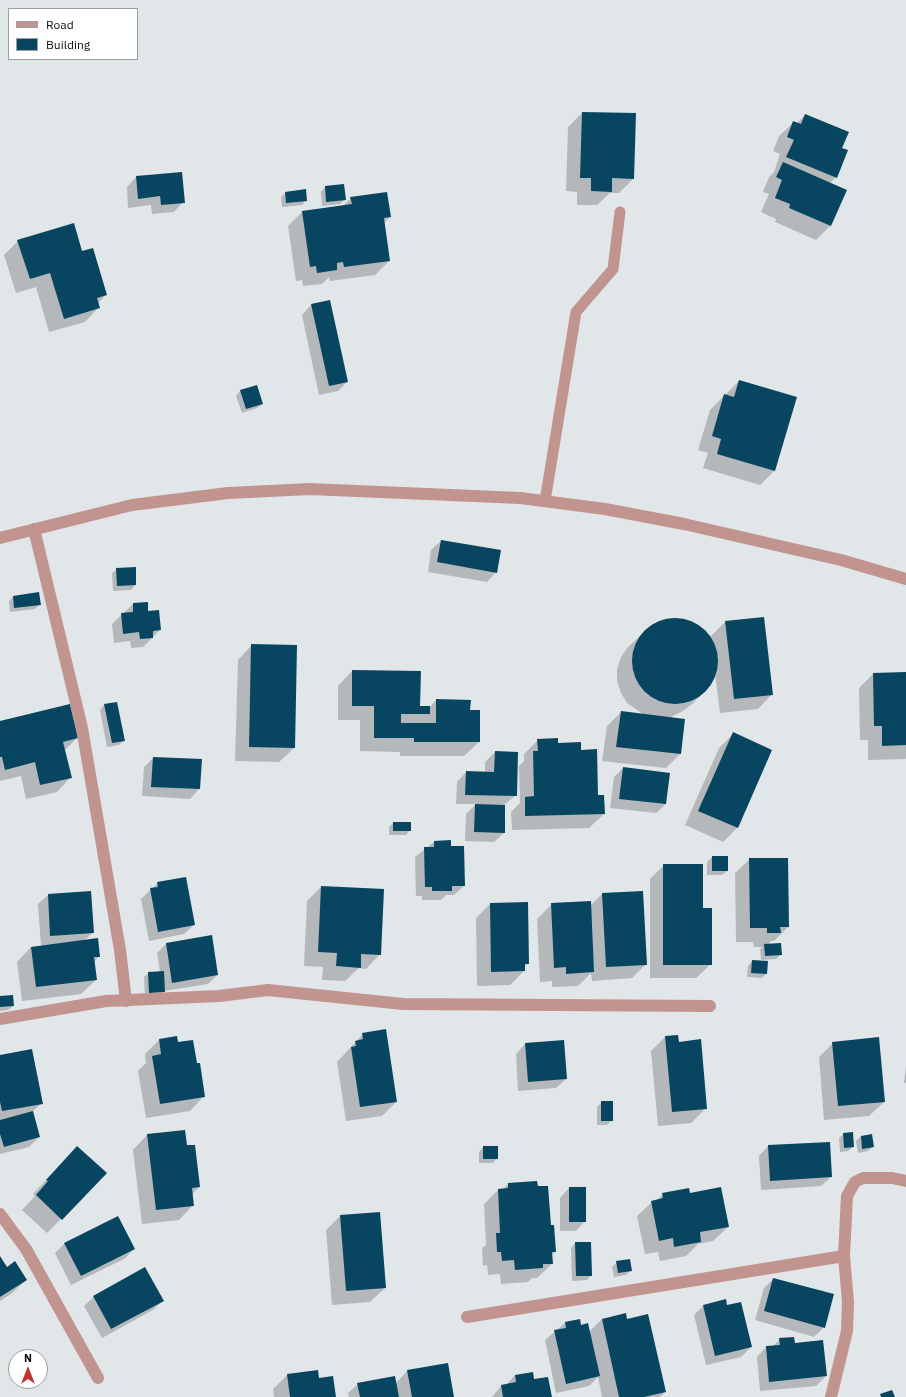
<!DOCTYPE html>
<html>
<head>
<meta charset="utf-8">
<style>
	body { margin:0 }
	#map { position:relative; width:906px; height:1397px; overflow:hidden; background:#e1e6e9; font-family:"IBM Plex Sans",sans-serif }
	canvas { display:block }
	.legend { position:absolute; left:8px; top:8px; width:130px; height:52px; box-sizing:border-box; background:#fff; border:1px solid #9d9e9e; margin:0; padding:5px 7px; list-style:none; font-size:12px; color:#0a0c0d }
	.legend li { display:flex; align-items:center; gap:8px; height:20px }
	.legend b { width:20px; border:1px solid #9d9e9e }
	.north { position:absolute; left:8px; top:1349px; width:40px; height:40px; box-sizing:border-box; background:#fff; border:1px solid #9d9e9e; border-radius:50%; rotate:0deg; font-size:11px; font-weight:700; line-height:16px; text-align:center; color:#0a0c0d }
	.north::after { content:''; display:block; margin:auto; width:14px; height:18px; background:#c13232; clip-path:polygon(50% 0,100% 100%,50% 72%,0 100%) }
</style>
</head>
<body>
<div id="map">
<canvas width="906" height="1397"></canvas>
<ul class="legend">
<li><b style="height:5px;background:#c19490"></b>Road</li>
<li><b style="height:11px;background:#074560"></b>Building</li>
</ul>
<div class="north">N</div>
</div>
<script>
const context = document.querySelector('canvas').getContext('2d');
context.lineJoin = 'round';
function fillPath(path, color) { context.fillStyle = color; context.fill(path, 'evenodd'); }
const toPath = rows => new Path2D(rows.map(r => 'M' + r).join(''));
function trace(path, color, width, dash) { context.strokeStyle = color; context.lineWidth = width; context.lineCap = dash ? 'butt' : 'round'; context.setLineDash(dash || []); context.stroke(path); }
const shadow = toPath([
	[582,113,633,179,619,193,610,193,597,205,577,205,577,192,566,191,568,127],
	[805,115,836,177,830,183,846,191,830,226,816,240,775,222,776,219,761,212,769,194,763,192,769,177,774,172,780,154,773,151,779,136,794,122,797,123],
	[136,177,183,202,174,212,152,214,151,205,128,208,127,187],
	[325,187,345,199,340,204,322,206,321,192],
	[286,192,306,200,302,205,282,207,281,197],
	[351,198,390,217,384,223,389,261,375,275,330,281,329,277,322,284,303,286,302,280,296,281,288,226,302,212,343,206],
	[18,241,82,252,106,295,98,303,99,307,85,322,49,332,36,287,16,293,4,255],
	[329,301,347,382,338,391,319,395,302,315,311,305],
	[739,381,774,471,760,485,703,468,708,453,698,450,710,410],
	[256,386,262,404,257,408,242,413,236,396,240,391],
	[441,541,496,572,487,582,428,572,431,550],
	[117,569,135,585,131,590,113,591,112,573],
	[13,597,40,604,35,609,10,612,9,601],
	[133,604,148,612,160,630,143,647,131,648,130,641,114,643,112,624],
	[675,618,687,620,698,625,710,637,725,622,763,618,772,694,758,709,720,713,715,673,707,689,692,704,683,711,669,718,684,720,680,754,666,768,602,761,607,726,621,712,643,714,627,703,621,693,617,681,617,669,621,657,628,647,652,625,663,620],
	[252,645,294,748,279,762,235,761,238,660],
	[352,671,419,707,430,707,436,700,469,711,479,742,464,756,400,756,400,752,360,751,360,720,338,720,338,686],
	[906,673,906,759,868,760,868,740,860,740,859,688,873,674],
	[104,705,124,740,119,745,107,747,100,710],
	[0,722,77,738,64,751,71,777,57,792,26,799,21,776,0,781],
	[733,734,737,828,723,842,685,825,719,748],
	[538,740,580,751,604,814,589,828,512,830,511,812,520,803,519,766,524,761,524,754],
	[495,752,516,795,504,805,504,833,494,842,465,841,466,814,476,804,456,804,457,782,466,772,485,773,485,762],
	[153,758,201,760,199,789,190,799,142,796,144,767],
	[623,768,666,804,656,813,610,808,614,777],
	[393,823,410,830,406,835,389,835,389,827],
	[434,842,450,847,464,886,454,895,446,895,441,900,422,900,422,896,416,896,415,857],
	[712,857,727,857,727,871,722,875,707,875,707,862],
	[750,859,788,927,774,941,771,941,768,945,781,954,776,959,761,960,760,949,763,947,754,947,753,942,736,942,735,873],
	[664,865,702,909,711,964,696,978,650,978,650,879],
	[158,883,194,925,184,934,149,941,141,899],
	[321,887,380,954,366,969,359,968,345,981,322,980,323,967,304,966,307,901],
	[91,892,93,932,84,941,99,956,94,962,96,980,81,994,22,1001,17,962,31,947,41,946,38,904,48,895],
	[642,892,646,964,632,978,592,981,591,973,578,986,552,987,552,981,540,982,537,919,552,904,590,906,602,894],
	[490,904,528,963,524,967,524,971,510,985,477,986,476,918],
	[166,944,217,975,208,984,164,991,159,996,145,997,144,977,149,973,160,972,157,953],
	[752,961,766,974,762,978,747,977,748,966],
	[0,997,13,1006,8,1010,0,1011],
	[363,1034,396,1102,382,1116,346,1121,337,1062],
	[176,1037,177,1043,196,1064,204,1096,190,1111,146,1118,138,1071,146,1063,145,1054,159,1040],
	[665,1037,678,1043,706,1108,691,1123,658,1126,651,1051],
	[563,1041,566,1079,556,1088,518,1091,516,1054,525,1044],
	[833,1043,884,1102,869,1116,824,1120,819,1057],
	[0,1056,42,1103,32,1112,39,1137,29,1147,0,1154],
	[906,1065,906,1083,904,1083],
	[602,1102,612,1120,607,1125,597,1125,597,1107],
	[844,1134,853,1147,848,1151,840,1152,839,1138],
	[147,1135,186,1146,199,1187,192,1194,193,1205,179,1220,142,1224,133,1150],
	[861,1136,873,1147,868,1151,858,1153,856,1141],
	[768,1146,831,1177,821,1186,761,1190,759,1156],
	[483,1147,497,1158,493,1163,479,1163,479,1152],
	[63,1162,106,1174,47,1233,22,1210,35,1196,33,1194],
	[508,1184,550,1226,555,1252,551,1256,552,1264,537,1278,532,1278,528,1282,501,1284,500,1274,488,1275,487,1265,483,1266,482,1248,486,1245,484,1204,498,1190,503,1189],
	[569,1188,585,1221,576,1231,560,1231,560,1198],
	[663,1194,689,1194,728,1227,713,1241,698,1244,686,1256,660,1261,658,1252,645,1254,637,1216,652,1202,656,1201],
	[379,1213,385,1288,370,1302,332,1305,326,1230,340,1216],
	[118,1217,134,1249,124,1259,71,1285,55,1253,64,1244],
	[575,1243,591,1275,587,1280,572,1281,571,1248],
	[0,1258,7,1268,26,1280,11,1294,0,1301],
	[617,1262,631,1270,626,1275,614,1277,612,1267],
	[773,1279,824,1327,814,1337,755,1320,764,1288],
	[94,1297,162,1301,153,1310,102,1338,84,1306],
	[703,1306,727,1307,751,1347,741,1357,706,1365,694,1315],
	[625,1314,627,1320,665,1392,660,1397,602,1397,598,1377,589,1386,556,1393,545,1340,566,1322,580,1326,589,1332,602,1319],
	[780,1339,794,1344,826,1376,816,1386,760,1391,757,1357,766,1347,772,1347],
	[447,1364,453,1397,349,1397,348,1393,358,1384,396,1383,407,1371],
	[287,1375,318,1379,335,1397,274,1397,273,1389],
	[515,1375,534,1381,551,1397,492,1397,501,1386,506,1385]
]);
const building = toPath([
	[582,112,636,113,634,179,612,178,612,192,591,191,591,178,580,178],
	[805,114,849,132,842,148,848,150,837,178,786,157,794,140,787,137,793,121,801,124],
	[783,162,847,190,831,226,789,208,790,204,775,198,782,180,776,177],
	[182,172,185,203,161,205,160,196,138,199,136,176],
	[344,184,346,200,326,202,325,186],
	[306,189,307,201,286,203,285,192],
	[387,192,391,217,384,218,390,261,344,267,343,262,337,263,337,270,317,273,316,266,310,267,302,211,352,204,350,197],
	[74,223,82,251,93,248,107,295,97,298,100,308,64,319,50,273,30,279,17,240],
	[330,300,348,382,329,386,311,304],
	[739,380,797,397,775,471,717,454,721,439,712,436,724,394,734,397],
	[257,385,263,404,246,409,240,390],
	[441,540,501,550,497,573,437,562],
	[136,567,136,585,117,586,116,568],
	[39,592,41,605,14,608,13,596],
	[148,602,148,611,159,610,161,630,153,631,153,638,140,639,139,632,123,634,121,613,133,612,133,603],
	[764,617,773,695,734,699,725,621],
	'632 661a43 43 0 1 1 86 0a43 43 0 1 1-86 0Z',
	[251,644,297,645,295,748,249,747],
	[352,670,421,671,420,706,430,706,430,714,401,714,401,723,436,723,436,699,471,700,470,710,480,710,480,742,414,742,414,738,374,738,374,706,352,706],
	[906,672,906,745,882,746,882,726,874,726,873,673],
	[117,702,125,741,112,743,104,704],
	[70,704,78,738,63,742,72,778,40,785,35,762,5,770,2,757,0,757,0,721],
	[621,711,685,719,681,754,616,747],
	[733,732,772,750,738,828,698,811],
	[558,738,558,743,581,742,581,750,597,749,598,795,604,795,605,814,525,816,525,797,534,796,533,751,538,751,537,739],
	[495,751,518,752,517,796,465,795,466,771,494,772],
	[153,757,202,759,200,789,151,787],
	[623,767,670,773,666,804,619,799],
	[475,804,505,805,505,833,474,832],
	[393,822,411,822,411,831,393,831],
	[451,840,451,846,464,846,465,886,452,886,452,891,432,891,432,887,425,887,424,847,434,847,434,841],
	[712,856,728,856,728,871,712,871],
	[749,858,788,858,789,927,780,927,781,933,767,933,767,928,750,928],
	[663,864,703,864,703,908,712,908,712,965,663,965],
	[186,877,195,925,158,932,150,888,158,887,157,882],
	[321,886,384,889,381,955,361,954,361,968,336,966,337,953,318,952],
	[91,891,94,933,50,936,48,894],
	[643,891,647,965,606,967,602,893],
	[591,901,594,972,566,974,566,967,554,968,551,903],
	[528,902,529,964,525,964,525,971,491,972,490,903],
	[212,935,218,975,172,983,166,943],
	[98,938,100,957,94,957,97,980,36,987,31,947],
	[781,943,782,955,765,956,764,944],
	[752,960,768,961,767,974,751,973],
	[164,971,165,992,149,993,148,972],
	[13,995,14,1006,0,1007,0,996],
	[386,1029,397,1102,360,1107,351,1047,356,1046,355,1041,363,1039,362,1033],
	[678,1035,679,1042,701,1039,707,1109,672,1112,665,1036],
	[177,1036,178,1042,193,1040,197,1063,200,1063,205,1097,160,1104,152,1056,161,1054,159,1039],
	[879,1037,885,1102,838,1106,832,1042],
	[564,1040,567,1079,528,1082,525,1043],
	[32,1049,43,1104,2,1111,0,1102,0,1055],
	[601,1101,613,1101,613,1121,601,1121],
	[33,1111,40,1137,4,1147,0,1134,0,1120],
	[185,1130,187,1145,195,1145,200,1187,192,1188,194,1206,156,1210,147,1134],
	[853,1132,854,1147,844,1148,843,1133],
	[872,1134,874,1147,862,1149,861,1136],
	[830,1142,832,1177,770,1181,768,1145],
	[77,1146,107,1173,62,1220,36,1195,48,1181,46,1180],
	[483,1146,498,1146,498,1159,483,1159],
	[537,1181,538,1186,548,1186,551,1225,554,1225,556,1252,552,1252,553,1264,543,1264,543,1268,515,1270,514,1260,502,1261,501,1252,497,1252,496,1233,500,1233,498,1189,508,1188,508,1183],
	[569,1187,586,1187,586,1222,569,1222],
	[721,1187,729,1227,700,1232,701,1242,674,1247,673,1238,659,1241,651,1201,663,1198,662,1193,689,1188,690,1193],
	[380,1212,386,1288,346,1291,340,1215],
	[118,1216,135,1249,81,1276,64,1243],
	[575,1242,591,1242,592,1276,576,1276],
	[0,1256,7,1267,15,1261,27,1280,0,1297],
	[630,1259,632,1271,618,1273,616,1261],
	[145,1267,164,1301,111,1329,93,1296],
	[773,1278,834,1294,825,1328,764,1311],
	[726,1299,727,1305,741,1302,752,1347,715,1356,703,1305],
	[626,1313,627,1319,648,1314,666,1392,644,1397,619,1397,602,1319],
	[580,1319,581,1325,588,1323,600,1376,566,1384,554,1330,566,1328,565,1322],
	[794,1337,795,1343,823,1340,827,1376,769,1382,766,1346,780,1345,779,1338],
	[448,1363,454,1397,412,1397,407,1370],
	[318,1370,319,1378,333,1376,336,1397,290,1397,287,1374],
	[533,1372,534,1379,548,1377,552,1397,503,1397,501,1385,516,1382,515,1375],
	[395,1376,399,1397,360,1397,357,1383],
	[892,1390,895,1397,881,1397,880,1394]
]);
const service = toPath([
	[545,501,576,312,613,269,620,212]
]);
const minor = toPath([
	[34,529,82,728,120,950,126,1001],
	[0,1019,106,1001,219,996,268,990,403,1004,710,1006],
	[0,1214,26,1249,98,1378],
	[467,1317,844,1256],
	[831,1397,847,1331,848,1302,844,1256,847,1196,855,1182,863,1178,892,1178,906,1181]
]);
const tertiary = toPath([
	[0,538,132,505,228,493,310,489,520,498,605,509,684,524,841,560,906,579]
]);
fillPath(shadow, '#0003');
fillPath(building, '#074560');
trace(service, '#c19490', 11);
trace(minor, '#c19490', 12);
trace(tertiary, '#c19490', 12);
</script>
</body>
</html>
